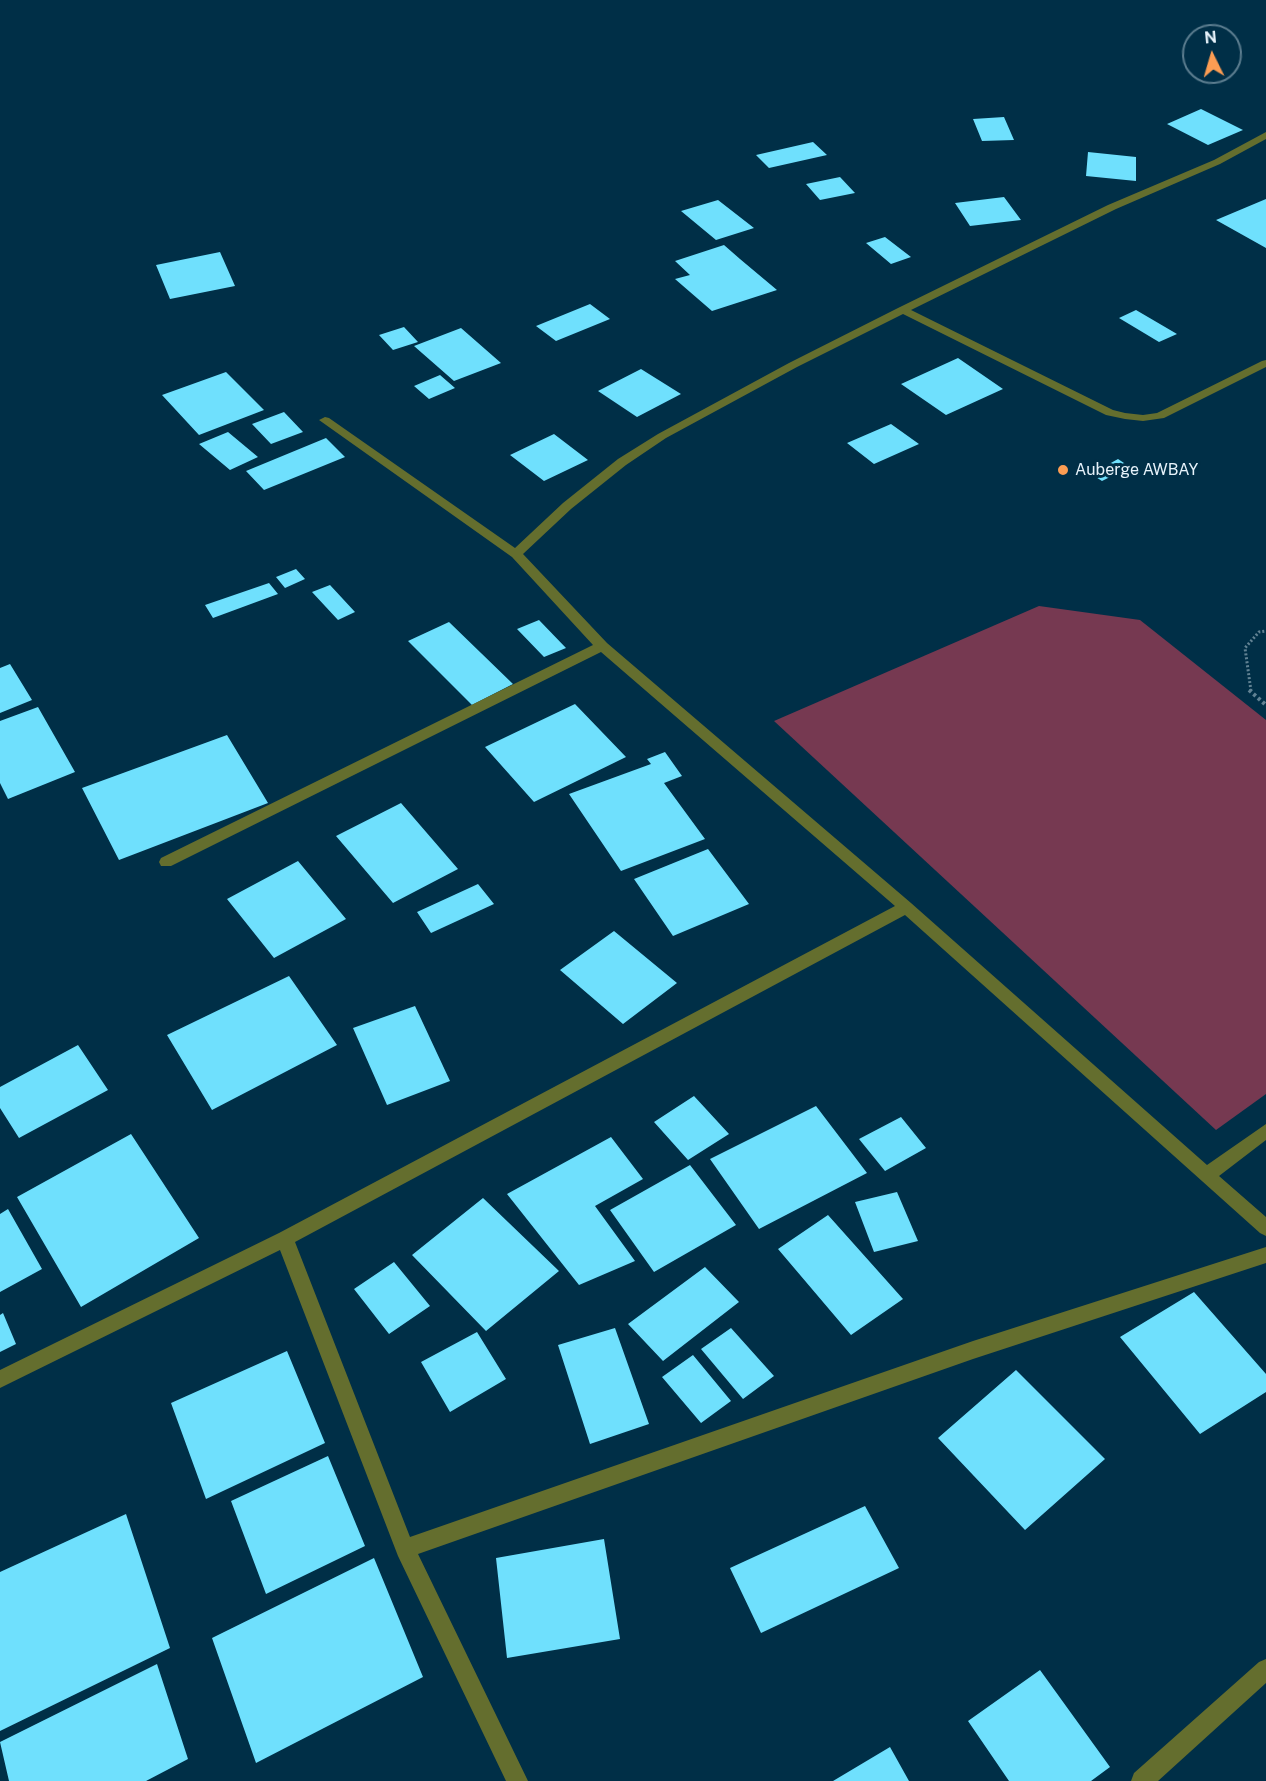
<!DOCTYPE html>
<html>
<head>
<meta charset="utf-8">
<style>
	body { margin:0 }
	#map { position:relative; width:1266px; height:1781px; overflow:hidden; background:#002f47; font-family:"Public Sans",sans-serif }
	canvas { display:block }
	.north { position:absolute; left:1182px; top:24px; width:60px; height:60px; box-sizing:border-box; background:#002f47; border:2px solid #5c7d8f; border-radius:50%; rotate:355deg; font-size:16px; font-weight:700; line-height:24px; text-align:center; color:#e7f3fb }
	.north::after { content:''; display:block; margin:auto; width:21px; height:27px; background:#fc9d53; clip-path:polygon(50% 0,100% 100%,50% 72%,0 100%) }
</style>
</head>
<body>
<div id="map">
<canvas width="1266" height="1781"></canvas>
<div class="north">N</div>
</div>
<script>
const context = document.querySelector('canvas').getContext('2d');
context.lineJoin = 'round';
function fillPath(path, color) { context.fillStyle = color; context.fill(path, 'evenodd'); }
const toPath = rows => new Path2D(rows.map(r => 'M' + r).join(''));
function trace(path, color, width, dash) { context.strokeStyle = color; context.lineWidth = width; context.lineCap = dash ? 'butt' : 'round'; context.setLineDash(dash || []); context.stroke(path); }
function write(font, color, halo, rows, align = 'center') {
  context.font = font + ' "Public Sans",sans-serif'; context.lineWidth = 6; context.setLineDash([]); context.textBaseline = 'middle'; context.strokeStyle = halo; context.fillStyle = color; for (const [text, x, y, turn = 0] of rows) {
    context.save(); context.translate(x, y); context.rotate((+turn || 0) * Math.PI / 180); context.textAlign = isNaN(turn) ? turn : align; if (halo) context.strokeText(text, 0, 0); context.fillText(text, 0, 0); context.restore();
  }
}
const green = toPath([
	[1039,606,1140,620,1266,720,1266,1094,1216,1130,774,721]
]);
const building = toPath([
	[1201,109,1243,130,1208,145,1167,124],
	[1004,117,1014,140,982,141,973,119],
	[813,142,827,155,769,168,756,155],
	[1088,152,1136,157,1136,181,1086,176],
	[840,177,855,193,820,200,806,184],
	[1004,197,1021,220,970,226,955,203],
	[1266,199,1266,248,1216,220],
	[718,200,754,228,716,240,681,211],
	[885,237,911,257,891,264,866,243],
	[724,245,740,259,777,290,712,311,675,279,690,275,675,261],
	[220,252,235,286,170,299,156,265],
	[590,304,610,319,556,341,536,326],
	[1136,310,1177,334,1159,342,1119,318],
	[404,327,418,342,393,350,379,335],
	[461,328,501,363,454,381,414,346],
	[958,358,1003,389,946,415,901,384],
	[641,369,681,394,637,417,598,391],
	[226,372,264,410,199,435,162,395],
	[440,375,455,388,429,399,414,386],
	[284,412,303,432,271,444,252,424],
	[891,424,919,444,874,464,847,443],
	[228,432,258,457,230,470,199,444],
	[554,434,588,460,544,481,510,455],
	[326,438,345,457,264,490,246,471],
	[1118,459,1130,467,1102,481,1091,474],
	[296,569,305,579,285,588,276,577],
	[269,583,278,594,213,618,205,605],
	[330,585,355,612,338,620,312,592],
	[539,620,566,648,544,657,517,629],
	[449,622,513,684,472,705,408,641],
	[10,664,32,700,0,713,0,668],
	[575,704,626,757,534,802,485,747],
	[38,707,75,772,8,799,0,783,0,721],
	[227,735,268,803,119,860,82,788],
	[665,752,682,776,664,783,705,839,621,871,569,794,651,764,647,759],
	[401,803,458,869,393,903,336,836],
	[708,849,749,904,673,936,634,879],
	[298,861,346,919,274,958,227,899],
	[478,884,494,904,431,933,417,912],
	[614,931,677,983,623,1024,560,970],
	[289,976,337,1045,212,1110,167,1035],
	[415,1006,450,1081,387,1105,353,1028],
	[78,1045,108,1090,19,1138,0,1108,0,1087],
	[694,1096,729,1134,688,1160,654,1122],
	[816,1106,867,1173,759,1229,710,1159],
	[901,1117,926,1148,885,1171,859,1139],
	[131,1134,199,1238,81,1307,17,1197],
	[611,1137,643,1179,595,1206,635,1261,579,1285,507,1194],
	[690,1165,736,1225,654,1272,610,1210],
	[897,1192,918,1241,874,1252,855,1202],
	[483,1198,559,1271,486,1331,412,1255],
	[8,1209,42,1269,0,1292,0,1214],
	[828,1215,903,1299,851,1335,778,1249],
	[394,1262,430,1306,389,1334,354,1289],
	[705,1267,739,1302,663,1361,628,1324],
	[1194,1292,1266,1374,1266,1392,1200,1434,1120,1337],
	[3,1313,16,1344,0,1352,0,1315],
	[615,1328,649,1424,590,1444,558,1345],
	[731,1328,774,1376,743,1399,701,1349],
	[477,1332,506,1379,450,1412,421,1362],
	[287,1351,325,1443,206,1499,171,1403],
	[693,1355,731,1401,701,1423,662,1377],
	[1016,1370,1105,1459,1025,1530,938,1438],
	[328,1456,365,1546,266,1594,231,1501],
	[865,1506,899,1568,761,1633,730,1568],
	[126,1514,170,1648,0,1731,0,1572],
	[604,1539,620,1639,507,1658,496,1558],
	[374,1558,423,1677,256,1763,212,1638],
	[157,1664,188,1759,146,1781,9,1781,0,1742],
	[1040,1670,1110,1767,1091,1781,1009,1781,968,1721],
	[890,1747,909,1781,833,1781]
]);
const pathFar1 = toPath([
	[1251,691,1245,648,1259,632,1266,631]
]);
const path = toPath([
	[1249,690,1266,705]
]);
const minor = toPath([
	[1266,132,1266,139,1220,164,1116,209,911,310,1113,410,1125,413,1143,415,1157,413,1262,361,1266,360,1266,367,1164,418,1143,421,1125,419,1106,415,903,314,797,367,666,438,626,465,571,509,523,554,607,643,911,903,1207,1165,1266,1124,1266,1140,1219,1176,1266,1217,1266,1236,1260,1233,905,915,295,1242,410,1537,973,1341,1266,1247,1266,1263,973,1359,418,1554,528,1781,506,1781,398,1556,280,1250,0,1388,0,1370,279,1233,895,906,601,652,171,866,161,866,159,862,161,858,593,645,512,557,319,420,325,417,329,418,515,548,563,503,618,459,658,434,789,363,898,308,1108,205,1214,160,1266,132],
	[1266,1659,1266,1683,1158,1781,1131,1781,1134,1773,1259,1662,1266,1659]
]);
const markers = [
	[1063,470,6,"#fc9d53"]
];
const farPoinames = [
	["Auberge AWBAY",1075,470]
];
fillPath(green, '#763951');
fillPath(building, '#6fe0fd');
trace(pathFar1, '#618293', 3, [2, 2]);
trace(path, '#618293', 4, [3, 3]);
fillPath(minor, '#646e2e');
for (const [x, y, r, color] of markers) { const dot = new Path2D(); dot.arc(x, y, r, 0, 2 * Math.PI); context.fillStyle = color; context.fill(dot); trace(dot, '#002f47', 2); }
write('16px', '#e7f3fb', '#002f47', farPoinames, 'left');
</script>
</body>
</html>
